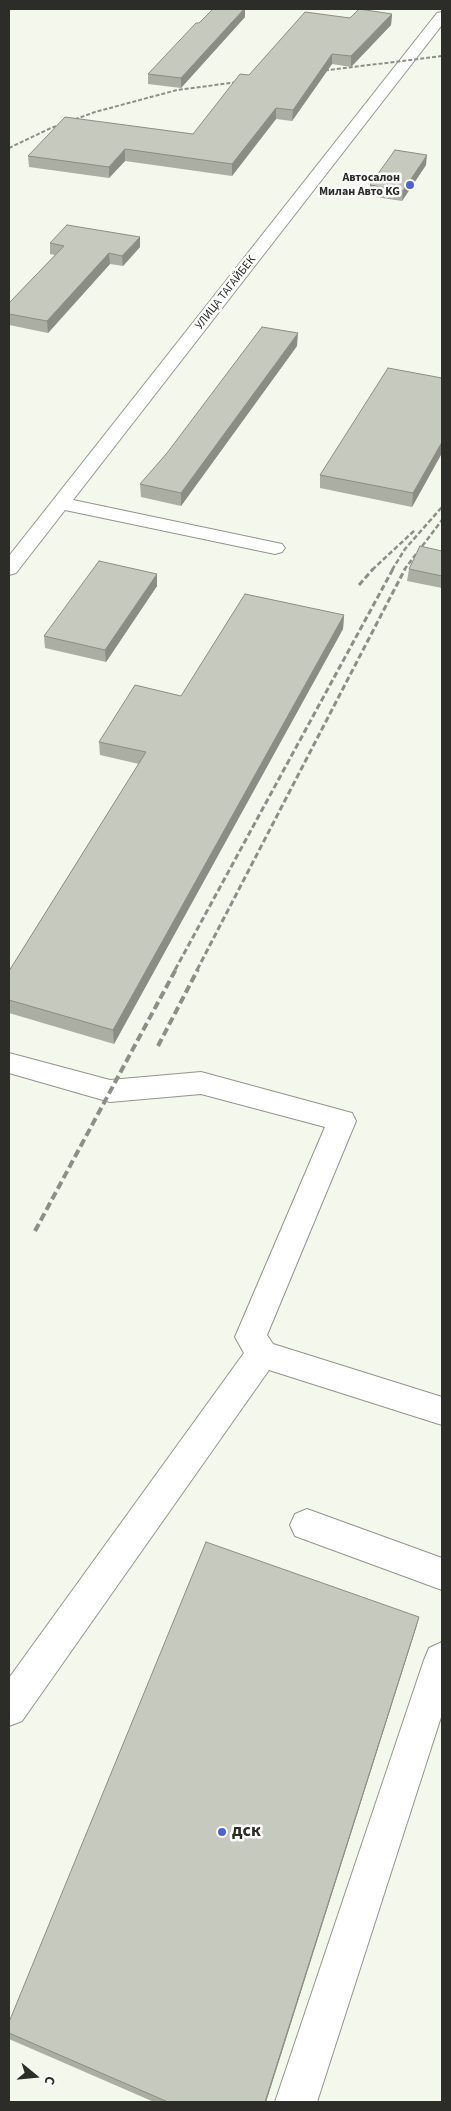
<!DOCTYPE html>
<html>
<head>
<meta charset="utf-8">
<style>
	body { margin:0 }
	#map { position:relative; width:451px; height:2111px; overflow:hidden; background:#f4f8ec; font-family:"Source Sans 3",sans-serif }
	canvas { display:block }
	.frame { position:absolute; inset:0; border:10px solid #2c2d28; pointer-events:none }
	.north { position:absolute; left:10px; top:2051px; width:50px; height:50px; -webkit-text-stroke:4px #fff; paint-order:stroke; rotate:107deg; font-size:14px; font-weight:700; line-height:20px; text-align:center; color:#2c2d28 }
	.north::after { content:''; display:block; margin:auto; width:18px; height:22px; background:#2c2d28; clip-path:polygon(50% 0,100% 100%,50% 72%,0 100%) }
</style>
</head>
<body>
<div id="map">
<canvas width="451" height="2111"></canvas>
<div class="frame"></div>
<div class="north">С</div>
</div>
<script>
const context = document.querySelector('canvas').getContext('2d');
context.lineJoin = 'round';
const toPath = rows => new Path2D(rows.map(r => 'M' + r).join(''));
function trace(path, color, width, dash) { context.strokeStyle = color; context.lineWidth = width; context.lineCap = dash ? 'butt' : 'round'; context.setLineDash(dash || []); context.stroke(path); }
function fillPath(path, color) { context.fillStyle = color; context.fill(path, 'evenodd'); }
function write(font, color, halo, rows, align = 'center') {
  context.font = font + ' "Source Sans 3",sans-serif'; context.lineWidth = 5; context.setLineDash([]); context.textBaseline = 'middle'; context.strokeStyle = halo; context.fillStyle = color; for (const [text, x, y, turn = 0] of rows) {
    context.save(); context.translate(x, y); context.rotate((+turn || 0) * Math.PI / 180); context.textAlign = isNaN(turn) ? turn : align; if (halo) context.strokeText(text, 0, 0); context.fillText(text, 0, 0); context.restore();
  }
}
const minor = toPath([
	[442,12,442,25,73,500,282,544,285,548,282,552,275,554,65,510,16,573,9,575,9,556,437,13,442,12],
	[9,1053,110,1080,201,1072,352,1113,356,1121,267,1335,273,1344,442,1397,442,1425,269,1370,22,1721,9,1726,9,1678,244,1353,235,1337,325,1127,201,1094,110,1102,9,1073,9,1053],
	[307,1509,442,1558,442,1590,295,1536,290,1525,295,1514,307,1509],
	[442,1642,442,1714,317,2102,275,2102,424,1660,429,1648,442,1642]
]);
const railFar3 = toPath([
	[313,72,442,56],
	[9,148,51,128,95,112,177,90,246,81]
]);
const railFar2 = toPath([
	[372,570,415,530],
	[392,570,405,549,442,507],
	[404,570,442,520]
]);
const railFar1 = toPath([
	[359,585,373,569],
	[175,970,393,569],
	[197,970,405,569]
]);
const rail = toPath([
	[158,1046,198,969],
	[35,1231,176,969]
]);
const wall = toPath([
	[392,14,391,25,351,67,332,64,292,121,276,119,232,176,125,161,109,178,29,167,28,156,193,134,249,75,350,18],
	[245,17,181,88,148,84,148,74,199,23],
	[426,165,402,201,369,196,370,185],
	[50,243,140,247,123,266,110,264,48,333,9,325,9,303,55,255,50,254],
	[297,346,181,506,141,497,140,484],
	[442,378,442,453,412,507,320,488,320,475],
	[442,551,442,588,407,581,409,569],
	[157,574,157,586,106,662,45,648,44,636],
	[344,615,343,629,114,1044,9,1013,9,971,139,764,100,755,99,742,181,696],
	[419,1617,416,1628,266,2102,154,2102,9,2039,9,2022]
]);
const shadedWall = toPath([
	[244,9,245,9,245,17,181,88,181,78],
	[392,14,391,25,351,67,351,56],
	[332,54,332,64,292,121,293,110],
	[276,108,276,119,232,176,232,164],
	[125,149,125,161,109,178,109,167],
	[427,155,426,165,402,201,403,191],
	[140,237,140,247,123,266,122,256],
	[109,253,110,264,48,333,47,321],
	[298,333,297,346,181,506,181,493],
	[442,442,442,453,412,507,413,493],
	[157,574,157,586,106,662,105,650],
	[344,615,343,629,114,1044,113,1030],
	[419,1617,416,1628,266,2102,265,2102]
]);
const building = toPath([
	[213,9,244,9,181,78,148,74,196,23,199,23,213,9],
	[359,9,392,14,351,56,332,54,293,110,276,108,232,164,125,149,109,167,28,156,65,117,193,134,240,74,249,75,305,12,350,18,359,9],
	[395,150,427,155,403,191,370,185,395,150],
	[67,225,140,237,122,256,109,253,47,321,9,314,9,303,64,246,50,243,67,225],
	[262,327,298,333,181,493,140,484,167,453,262,327],
	[388,368,442,378,442,442,413,493,320,475,388,368],
	[420,546,442,551,442,576,409,569,420,546],
	[99,561,157,574,105,650,44,636,99,561],
	[245,594,344,615,113,1030,9,1000,9,971,146,752,99,742,135,685,181,696,245,594],
	[206,1542,419,1617,265,2102,168,2102,9,2033,9,2022,206,1542]
]);
const markers = [
	[410,185,5,"#4c62d7"],
	[222,1832,5,"#4c62d7"]
];
const farPoinames = [
	["Автосалон",400,178],
	["Милан Авто KG",400,192]
];
const farStreetnames = [
	["УЛИЦА ТАГАЙБЕК",226,293,-52]
];
const nearPoinames = [
	["дск",232,1832]
];
trace(minor, '#92958a', 2);
fillPath(minor, '#fff');
trace(railFar3, '#8d8f87', 2, [4, 2]);
trace(railFar2, '#8d8f87', 2.5, [5, 2.5]);
trace(railFar1, '#8d8f87', 3, [6, 3]);
trace(rail, '#8d8f87', 4, [8, 4]);
fillPath(wall, '#aaaea3');
fillPath(shadedWall, '#8b8d85');
fillPath(building, '#c6cabe');
trace(building, '#8b8d85', 1);
for (const [x, y, r, color] of markers) { const dot = new Path2D(); dot.arc(x, y, r, 0, 2 * Math.PI); context.fillStyle = color; context.fill(dot); trace(dot, '#fff', 2); }
write('bold 12px', '#2c2d28', '#fff', farPoinames, 'right');
write('12px', '#2c2d28', '#fff', farStreetnames);
write('bold 18px', '#2c2d28', '#fff', nearPoinames, 'left');
</script>
</body>
</html>
